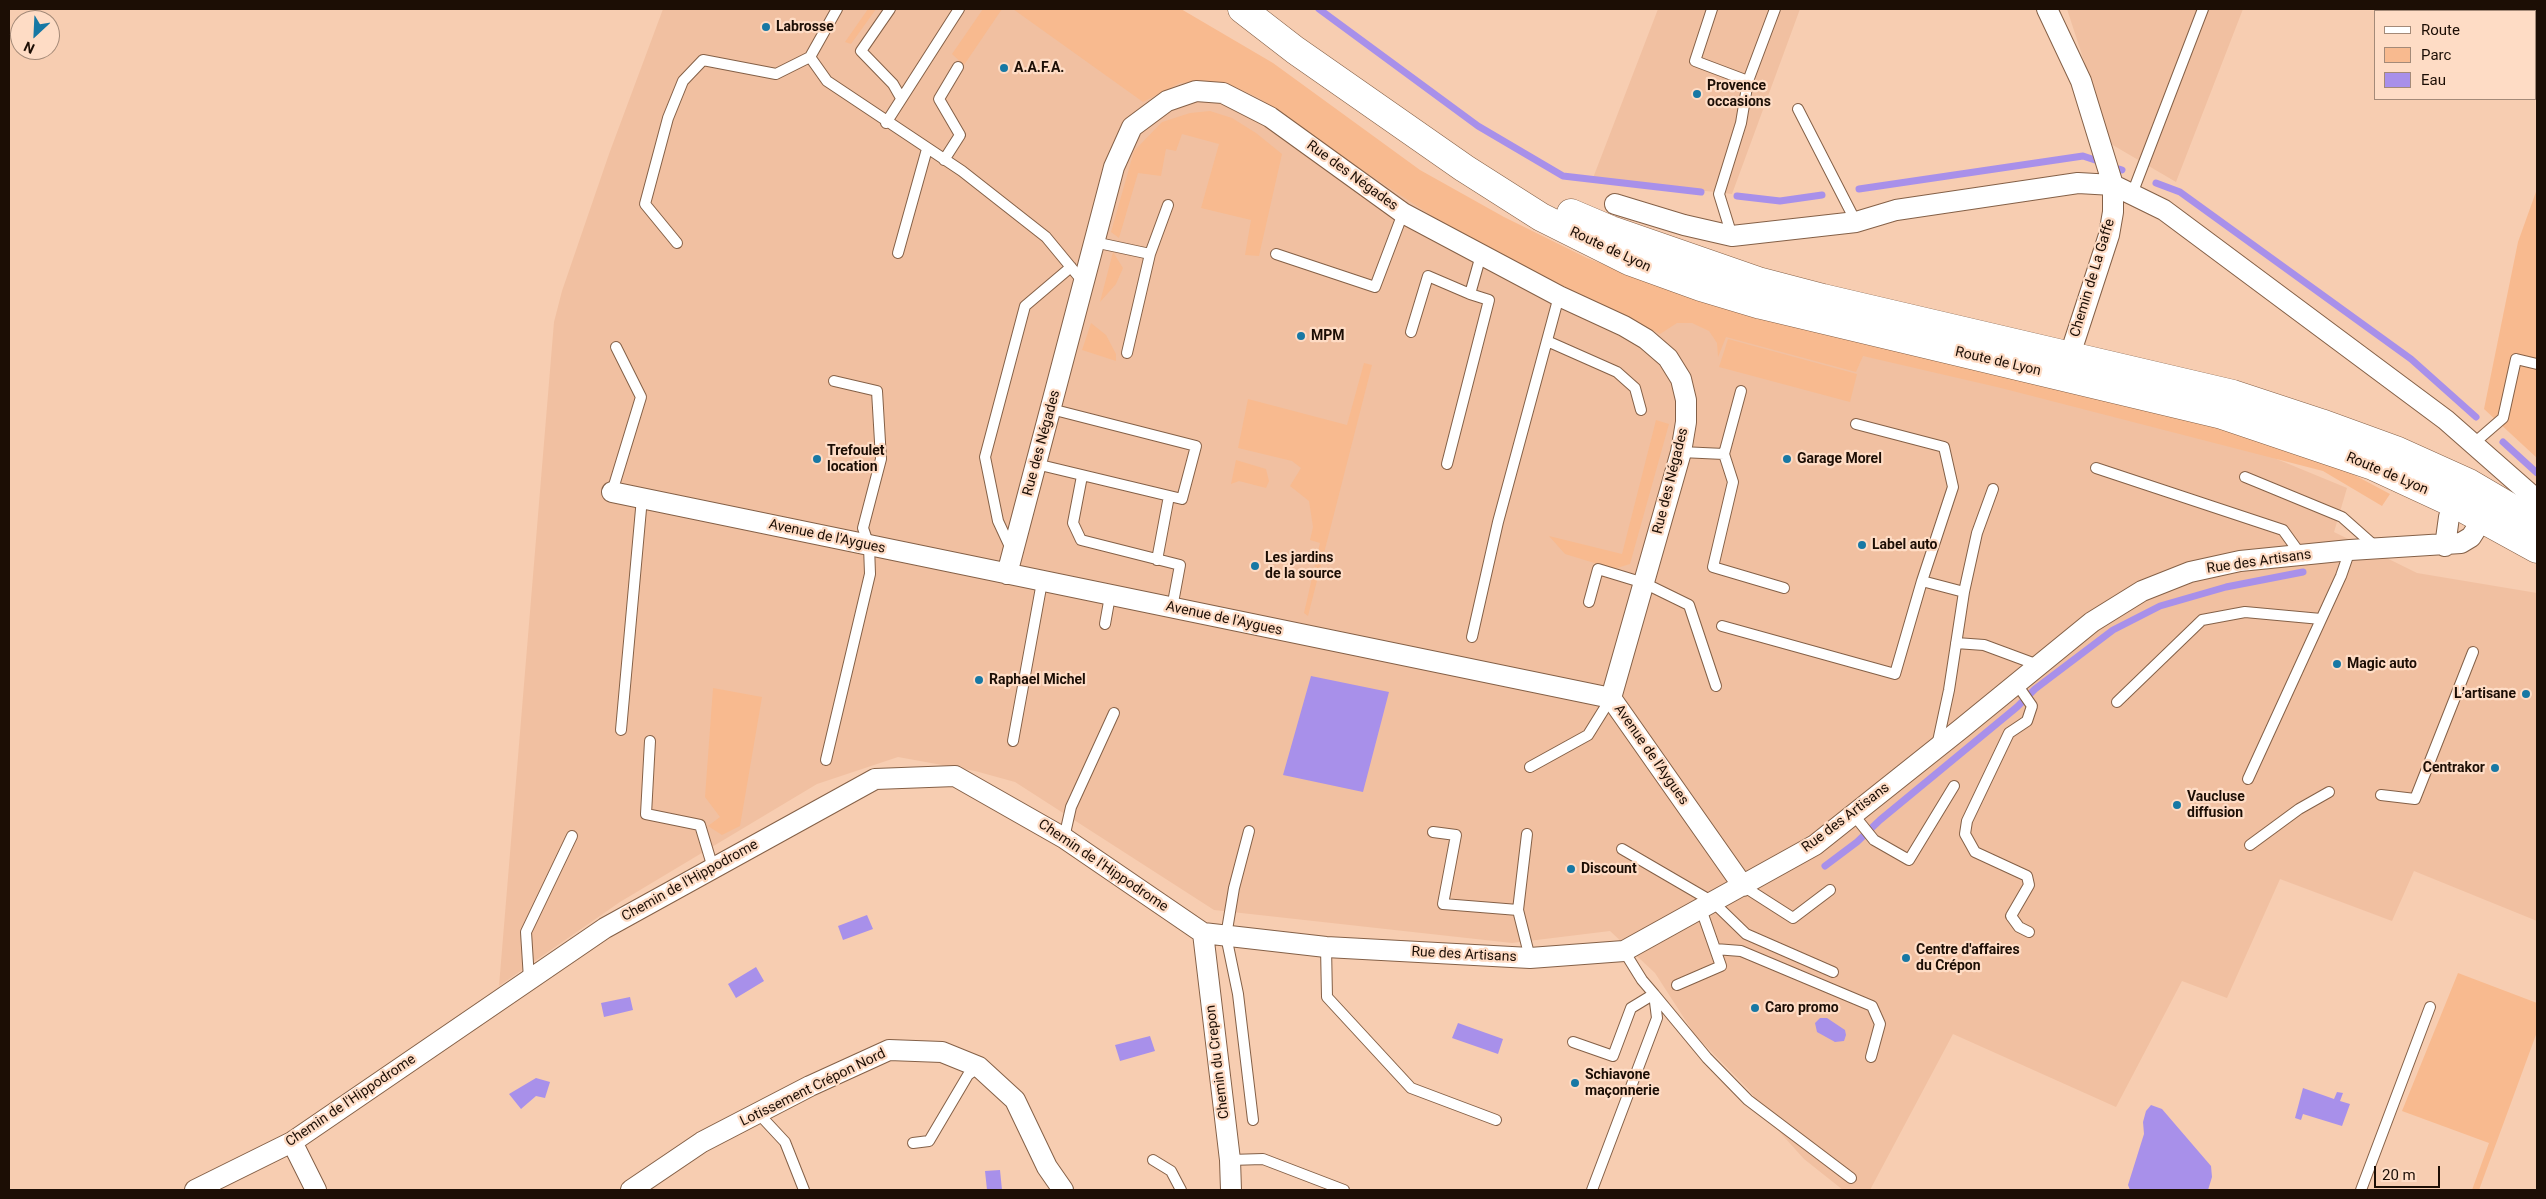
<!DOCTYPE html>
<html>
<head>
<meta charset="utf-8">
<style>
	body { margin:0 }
	#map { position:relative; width:2546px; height:1199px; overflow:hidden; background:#f7cdb1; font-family:Roboto,sans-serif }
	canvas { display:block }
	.frame { position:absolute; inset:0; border:10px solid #1c0e05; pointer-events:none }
	.legend { position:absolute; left:2374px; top:10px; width:162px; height:90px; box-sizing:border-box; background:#fedcc5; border:1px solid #a48a78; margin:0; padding:6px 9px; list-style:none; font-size:15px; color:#1c0e05 }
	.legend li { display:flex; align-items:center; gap:10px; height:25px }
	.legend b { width:25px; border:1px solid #a48a78 }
	.north { position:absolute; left:10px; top:10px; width:50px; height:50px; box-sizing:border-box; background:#fedcc5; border:1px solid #a48a78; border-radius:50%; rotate:205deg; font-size:14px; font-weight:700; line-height:20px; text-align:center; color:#1c0e05 }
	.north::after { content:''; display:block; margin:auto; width:18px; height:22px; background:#1778a4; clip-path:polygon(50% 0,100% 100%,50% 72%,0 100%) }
	.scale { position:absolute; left:2374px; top:1166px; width:66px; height:22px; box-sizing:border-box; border:2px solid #1c0e05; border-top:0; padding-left:6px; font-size:15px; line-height:18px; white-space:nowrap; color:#1c0e05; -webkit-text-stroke:4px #fedcc5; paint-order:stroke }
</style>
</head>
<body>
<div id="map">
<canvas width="2546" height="1199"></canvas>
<div class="frame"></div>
<ul class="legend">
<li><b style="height:6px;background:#fff"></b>Route</li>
<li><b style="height:14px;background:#f8ba8f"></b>Parc</li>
<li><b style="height:14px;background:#a890ea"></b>Eau</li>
</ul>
<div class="north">N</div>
<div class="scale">20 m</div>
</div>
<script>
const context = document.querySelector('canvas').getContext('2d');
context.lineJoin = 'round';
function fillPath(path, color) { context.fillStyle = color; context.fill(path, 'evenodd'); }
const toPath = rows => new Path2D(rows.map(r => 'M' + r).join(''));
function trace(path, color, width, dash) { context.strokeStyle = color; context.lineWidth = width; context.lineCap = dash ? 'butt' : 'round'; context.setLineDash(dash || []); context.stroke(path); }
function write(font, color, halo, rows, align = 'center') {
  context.font = font + ' Roboto,sans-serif'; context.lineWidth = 4.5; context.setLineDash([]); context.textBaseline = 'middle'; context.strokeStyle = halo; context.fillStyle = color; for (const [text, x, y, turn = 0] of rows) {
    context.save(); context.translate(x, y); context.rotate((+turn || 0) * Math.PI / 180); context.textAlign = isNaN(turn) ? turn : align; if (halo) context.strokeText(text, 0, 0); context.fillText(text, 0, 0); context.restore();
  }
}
const built = toPath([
	[663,9,1157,9,1490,220,1705,314,2233,441,2347,488,2334,532,2417,573,2537,593,2537,921,2414,871,2392,921,2280,879,2227,998,2182,981,2116,1107,1953,1034,1870,1190,1843,1190,1804,1159,1767,1118,1750,1091,1695,1035,1655,973,1610,931,1512,943,1214,910,1015,782,975,771,898,757,817,784,620,902,499,986,554,322,562,291,609,154],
	[1658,9,1800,9,1732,194,1593,178],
	[2067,9,2243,9,2176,182,2111,144]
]);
const green = toPath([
	[868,9,876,9,851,44,845,42],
	[983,9,1002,9,964,65,952,54],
	[1013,9,1181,9,1273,63,1420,170,1504,217,1587,258,1688,297,2268,440,2330,462,2390,494,2382,506,2323,471,2001,388,1863,356,1856,372,1726,337,1718,357,1717,343,1709,331,1692,323,1677,323,1660,334,1532,272,1432,216,1293,124,1259,98,1235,87,1209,81,1180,83,1143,102],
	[1210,111,1232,118,1256,133,1282,154,1259,256,1245,255,1251,220,1201,208,1219,144,1182,134,1176,151,1166,149,1161,176,1138,173,1119,238,1111,232,1134,151,1162,122,1190,113],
	[2537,189,2537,458,2484,409,2518,242],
	[1113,252,1123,268,1116,284,1100,302],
	[1091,323,1106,335,1116,354,1116,361,1082,350],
	[1728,339,1857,374,1850,402,1719,367],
	[1364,363,1372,365,1308,616,1304,613,1320,543,1310,540,1313,527,1309,501,1290,486,1301,468,1292,461,1238,448,1248,399,1347,425],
	[1656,420,1669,424,1630,564,1614,569,1565,554,1549,536,1622,554],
	[1236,460,1266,469,1269,481,1266,488,1239,481,1231,484],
	[713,688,762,697,740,826,722,835,708,826,720,817,705,797],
	[2458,973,2537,1003,2537,1032,2479,1190,2472,1190,2489,1143,2402,1111]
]);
const water = toPath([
	[1311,676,1389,692,1363,792,1283,775],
	[867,915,873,929,843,940,838,926],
	[756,967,764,981,736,998,728,984],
	[630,997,633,1010,604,1017,601,1003],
	[1820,1018,1827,1018,1845,1030,1846,1035,1844,1041,1835,1042,1817,1032,1815,1023],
	[1458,1023,1503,1039,1498,1054,1452,1038],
	[1150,1036,1155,1051,1120,1061,1115,1045],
	[536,1078,550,1082,545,1098,536,1096,521,1109,509,1094],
	[2303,1088,2334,1099,2337,1092,2343,1093,2340,1101,2350,1104,2342,1126,2303,1114,2301,1120,2295,1118],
	[2151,1105,2162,1109,2211,1166,2212,1177,2208,1190,2130,1190,2128,1185,2144,1134,2143,1122,2146,1111],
	[1000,1170,1002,1190,987,1190,985,1171]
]);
const stream = toPath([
	[1319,9,1478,126,1563,176,1701,192],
	[2119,169,2122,170],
	[2156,183,2180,192,2411,359,2476,417],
	[1859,189,2083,156,2095,160],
	[1737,196,1780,201,1822,195],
	[2503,442,2537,473],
	[1825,866,1857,842,1880,820,2017,707,2035,689,2113,630,2160,606,2226,587,2303,572]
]);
const lane = toPath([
	[837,9,810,57,827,81,962,171,1046,237,1084,283],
	[890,9,861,51,893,84,901,98],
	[1712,9,1695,61,1748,81],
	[1798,109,1856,222],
	[886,123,959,9],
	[944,160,960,135,939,99,958,67],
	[2132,194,2203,9],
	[1732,236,1719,194,1741,123,1748,81,1775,9],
	[1094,242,1150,254,1168,205],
	[677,243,645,204,668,118,683,81,703,60,776,74,810,57],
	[898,253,927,149],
	[1276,254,1375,287,1403,213],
	[1411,332,1428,276,1470,294],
	[1547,341,1617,372,1635,388,1641,410],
	[1127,353,1150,254],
	[1856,424,1944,447,1953,487,1922,581],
	[2473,444,2503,418,2516,359,2537,364],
	[1681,452,1724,454,1733,482,1713,567,1784,588],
	[1724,454,1741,391],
	[1036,464,1182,499,1196,446,1051,409],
	[1447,464,1489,300,1470,294,1481,255],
	[2096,468,2283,530,2301,555],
	[1082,476,1073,523,1081,540,1180,565,1172,608],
	[2245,477,2342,517,2377,548],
	[612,492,641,397,616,347],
	[1011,549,998,521,985,457,1025,306,1071,267],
	[1157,560,1169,496],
	[1589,602,1598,569,1644,583,1689,605,1716,686],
	[1105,624,1110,596],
	[1722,626,1895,674,1922,581,1964,592],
	[1472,637,1498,522,1559,296],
	[1956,643,1984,645,2038,665],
	[2016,683,2032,706,2027,721,2009,733,1967,821,1965,834,1975,852,2027,876,2029,885,2011,916,2019,927,2029,932],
	[2117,702,2202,620,2245,612,2321,619],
	[621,730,642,498],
	[650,741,646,814,700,825,713,868],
	[1013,741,1042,582],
	[1937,746,1949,690,1964,592,1977,533,1993,489],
	[826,760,870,574,869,546,863,528,881,459,877,391,834,381],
	[1530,767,1588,735,1611,698],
	[2248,779,2341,576,2350,550],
	[2381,795,2415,799,2473,652],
	[1853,814,1874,840,1909,860,1954,786],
	[1249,831,1234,888,1226,936,1238,994,1253,1120],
	[1433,832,1456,835,1443,904,1518,910,1530,958],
	[1064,838,1071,807,1114,713],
	[2250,845,2299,809,2329,792],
	[1622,849,1713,902,1746,934,1833,972],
	[1743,886,1793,918,1830,890],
	[1518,910,1527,834],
	[1326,947,1327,997,1411,1088,1496,1120],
	[1715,949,1741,951,1872,1006,1880,1024,1871,1057],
	[529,979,526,932,572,836],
	[1677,985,1721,966,1701,909],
	[1573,1042,1613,1056,1631,1008,1654,994,1707,1058,1748,1100,1851,1178],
	[758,1113,785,1142,804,1190],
	[913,1143,929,1141,968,1075,979,1067],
	[1153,1160,1171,1171,1181,1190],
	[1230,1160,1263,1159,1344,1190],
	[1592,1190,1657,1018,1654,994,1642,980,1624,951],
	[2361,1190,2430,1007]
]);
const street = toPath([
	[2047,9,2081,81,2113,185,2113,212,2109,235,2066,367],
	[1615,204,1684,225,1732,236,1856,222,1896,210,2078,183,2113,185,2164,210,2446,420,2537,500],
	[612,492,1611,698,1743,886],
	[2445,546,2449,517,2455,504,2467,501],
	[1007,574,1114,167,1132,127,1167,101,1196,91,1223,93,1270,117,1403,213,1559,296,1624,326,1646,339,1668,358,1681,379,1686,400,1686,422,1681,452,1611,698],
	[1203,933,1230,1160,1231,1190],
	[292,1142,316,1190],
	[195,1190,292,1142,605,928,875,779,955,776,1064,838,1203,933,1326,947,1530,958,1624,951,1815,845,1962,728,2092,622,2142,591,2190,572,2240,561,2350,550,2461,543,2471,537,2483,518,2480,507],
	[631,1190,702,1142,810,1086,889,1050,942,1052,979,1067,1015,1100,1047,1167,1063,1190]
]);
const primary = toPath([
	[1242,9,1295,50,1464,168,1541,217,1629,261,1701,287,1761,305,2222,415,2373,466,2455,504,2537,549],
	[1571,213,1611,230,1758,281,1823,298,2233,394,2321,423,2398,451,2469,483,2537,523]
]);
const markers = [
	[766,27,5,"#1778a4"],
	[1004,68,5,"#1778a4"],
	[1697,94,5,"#1778a4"],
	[1301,336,5,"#1778a4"],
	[817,459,5,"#1778a4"],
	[1787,459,5,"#1778a4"],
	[1862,545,5,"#1778a4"],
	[1255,566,5,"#1778a4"],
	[2337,664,5,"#1778a4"],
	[979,680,5,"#1778a4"],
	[2526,694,5,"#1778a4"],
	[2495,768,5,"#1778a4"],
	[2177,805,5,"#1778a4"],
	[1571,869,5,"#1778a4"],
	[1906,958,5,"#1778a4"],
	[1755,1008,5,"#1778a4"],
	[1575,1083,5,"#1778a4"]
];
const poiNames = [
	["Labrosse",776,27],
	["A.A.F.A.",1014,68],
	["Provence",1707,86],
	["occasions",1707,102],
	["MPM",1311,336],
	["Trefoulet",827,451],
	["location",827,467],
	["Garage Morel",1797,459],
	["Label auto",1872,545],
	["Les jardins",1265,558],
	["de la source",1265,574],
	["Magic auto",2347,664],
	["Raphael Michel",989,680],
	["L’artisane",2516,694,"right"],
	["Centrakor",2485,768,"right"],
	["Vaucluse",2187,797],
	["diffusion",2187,813],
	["Discount",1581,869],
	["Centre d'affaires",1916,950],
	["du Crépon",1916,966],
	["Caro promo",1765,1008],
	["Schiavone",1585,1075],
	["maçonnerie",1585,1091]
];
const streetNames = [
	["Rue des Négades",1352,176,36],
	["Route de Lyon",1610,250,25],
	["Chemin de La Gaffe",2093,278,-73],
	["Route de Lyon",1998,362,13],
	["Rue des Négades",1042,443,-75],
	["Route de Lyon",2387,474,23],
	["Rue des Négades",1671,481,-76],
	["Avenue de l'Aygues",827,537,12],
	["Rue des Artisans",2259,562,-8],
	["Avenue de l'Aygues",1224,619,12],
	["Avenue de l'Aygues",1651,755,55],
	["Rue des Artisans",1846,818,-37],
	["Chemin de l'Hippodrome",1103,866,34],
	["Chemin de l'Hippodrome",690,881,-29],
	["Rue des Artisans",1464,955,3],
	["Chemin du Crepon",1218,1062,-97],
	["Lotissement Crépon Nord",813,1088,-26],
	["Chemin de l'Hippodrome",351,1101,-34]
];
fillPath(built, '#f1c0a1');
fillPath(green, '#f8ba8f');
fillPath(water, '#a890ea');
trace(stream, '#a890ea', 7);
trace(lane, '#846047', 12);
trace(street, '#846047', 22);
trace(primary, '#846047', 29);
trace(lane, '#fff', 10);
trace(street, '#fff', 20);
trace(primary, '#fff', 28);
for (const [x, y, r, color] of markers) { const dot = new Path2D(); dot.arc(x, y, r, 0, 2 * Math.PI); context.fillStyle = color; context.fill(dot); trace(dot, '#fedcc5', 2); }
write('bold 14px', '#1c0e05', '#fedcc5', poiNames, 'left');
write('14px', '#1c0e05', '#fedcc5', streetNames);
</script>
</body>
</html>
